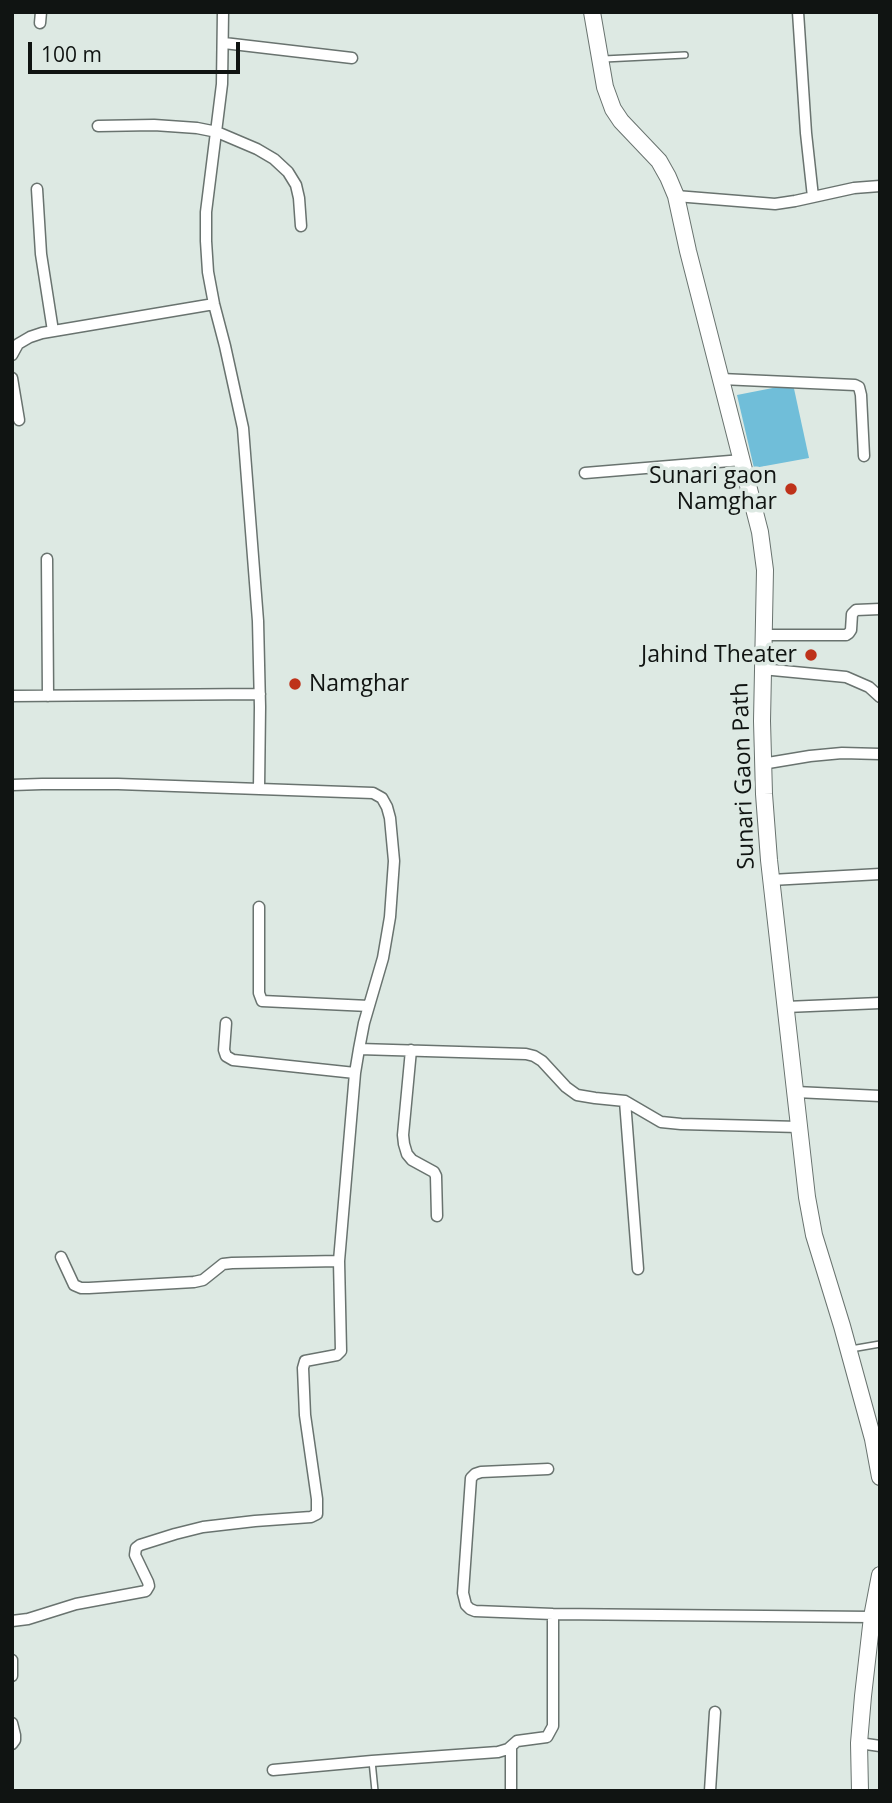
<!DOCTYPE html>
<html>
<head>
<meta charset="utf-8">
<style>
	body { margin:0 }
	#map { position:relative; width:892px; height:1803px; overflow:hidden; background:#dde9e3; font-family:"Open Sans",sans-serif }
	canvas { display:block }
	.frame { position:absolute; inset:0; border:14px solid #101412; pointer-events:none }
	.scale { position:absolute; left:28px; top:42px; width:212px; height:32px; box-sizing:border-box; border:4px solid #101412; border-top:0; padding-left:9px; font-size:21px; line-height:24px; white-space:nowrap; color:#101412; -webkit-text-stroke:5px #dde9e3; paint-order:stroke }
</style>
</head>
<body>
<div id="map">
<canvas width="892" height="1803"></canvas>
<div class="frame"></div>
<div class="scale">100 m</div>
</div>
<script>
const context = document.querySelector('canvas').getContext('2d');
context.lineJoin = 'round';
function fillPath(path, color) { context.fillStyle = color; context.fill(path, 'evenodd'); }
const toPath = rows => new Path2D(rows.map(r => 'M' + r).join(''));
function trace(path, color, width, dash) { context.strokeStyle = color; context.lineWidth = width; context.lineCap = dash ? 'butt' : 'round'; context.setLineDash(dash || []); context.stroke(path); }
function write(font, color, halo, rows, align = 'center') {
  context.font = font + ' "Open Sans",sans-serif'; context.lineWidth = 7; context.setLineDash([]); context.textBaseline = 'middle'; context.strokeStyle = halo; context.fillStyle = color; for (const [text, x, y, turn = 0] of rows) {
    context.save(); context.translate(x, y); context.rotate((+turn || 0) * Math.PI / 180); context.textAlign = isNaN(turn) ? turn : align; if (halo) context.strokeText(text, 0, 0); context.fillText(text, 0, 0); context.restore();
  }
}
const water = toPath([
	[793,384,809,458,754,468,737,395]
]);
const lane = toPath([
	[604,59,685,55],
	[851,1349,880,1344],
	[372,1761,375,1791]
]);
const street = toPath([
	[223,12,222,84,206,212,206,241,208,272,214,304,225,346,243,428,258,621,260,707,259,789],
	[798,12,806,133,813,197],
	[40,23,41,12],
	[224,43,352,58],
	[98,126,154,125,197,128,217,132,257,149,274,159,288,172,296,185,299,198,301,226],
	[37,189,41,254,53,331],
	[676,196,775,204,795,201,854,188,880,186],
	[12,355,18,344,30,337,42,333,214,304],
	[12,378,19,420],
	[721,379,855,385,859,387,861,395,864,456],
	[585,473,742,460],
	[47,559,48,696],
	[763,635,846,635,849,633,851,630,852,614,856,610,880,609],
	[762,669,846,677,869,687,880,697],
	[12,696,260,694],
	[762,764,810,756,842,753,880,754],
	[12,785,42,784,118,784,373,793,382,798,387,807,390,818,394,861,390,917,383,958,364,1023,359,1049,526,1054,534,1056,542,1061,566,1087,577,1095,595,1098,625,1101,661,1122,681,1124,799,1127],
	[771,880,880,874],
	[259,907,259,993,262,1001,369,1006],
	[786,1007,880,1003],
	[226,1023,224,1050,226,1056,233,1060,355,1073],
	[411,1050,403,1135,404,1144,407,1154,412,1160,434,1172,436,1176,437,1216],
	[796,1092,880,1096],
	[625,1101,638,1269],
	[61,1257,74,1285,81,1288,89,1288,194,1282,203,1280,223,1264,232,1263,339,1261],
	[548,1469,481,1472,475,1474,471,1478,463,1593,466,1605,470,1609,475,1611,553,1614,872,1617],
	[12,1621,28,1619,76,1604,146,1591,149,1586,148,1582,135,1555,136,1548,140,1545,175,1534,203,1527,255,1521,311,1517,317,1514,317,1499,305,1415,303,1368,305,1361,337,1355,341,1351,339,1261,355,1073,359,1049],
	[12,1660,12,1676],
	[12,1723,15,1735,15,1740,12,1744],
	[859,1743,880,1746],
	[511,1747,511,1791],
	[273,1770,372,1761,498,1752,508,1749,517,1741,547,1737,553,1726,553,1614],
	[710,1791,715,1712]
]);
const secondary = toPath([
	[592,12,605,87,613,109,621,121,659,161,668,177,676,196,688,251,760,532,765,570,762,721,764,794,769,860,807,1197,814,1235,842,1326,873,1439,880,1477],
	[860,1791,859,1743,863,1696,872,1617,880,1575]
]);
const markers = [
	[791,489,7,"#be321a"],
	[811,655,7,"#be321a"],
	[295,684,7,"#be321a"]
];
const poiNames = [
	["Sunari gaon",777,476],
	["Namghar",777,502],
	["Jahind Theater",797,655],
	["Namghar",309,684,"left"]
];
const streetNames = [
	["Sunari Gaon Path",744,776,-92]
];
fillPath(water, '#70bed9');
trace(lane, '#69736f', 8);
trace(street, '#69736f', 13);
trace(secondary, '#69736f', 18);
trace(lane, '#fff', 5);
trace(street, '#fff', 10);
trace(secondary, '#fff', 16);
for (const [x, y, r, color] of markers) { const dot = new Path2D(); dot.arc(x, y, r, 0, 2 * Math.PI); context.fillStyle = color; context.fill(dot); trace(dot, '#dde9e3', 2.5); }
write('23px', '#101412', '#dde9e3', poiNames, 'right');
write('23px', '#101412', '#dde9e3', streetNames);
</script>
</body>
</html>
